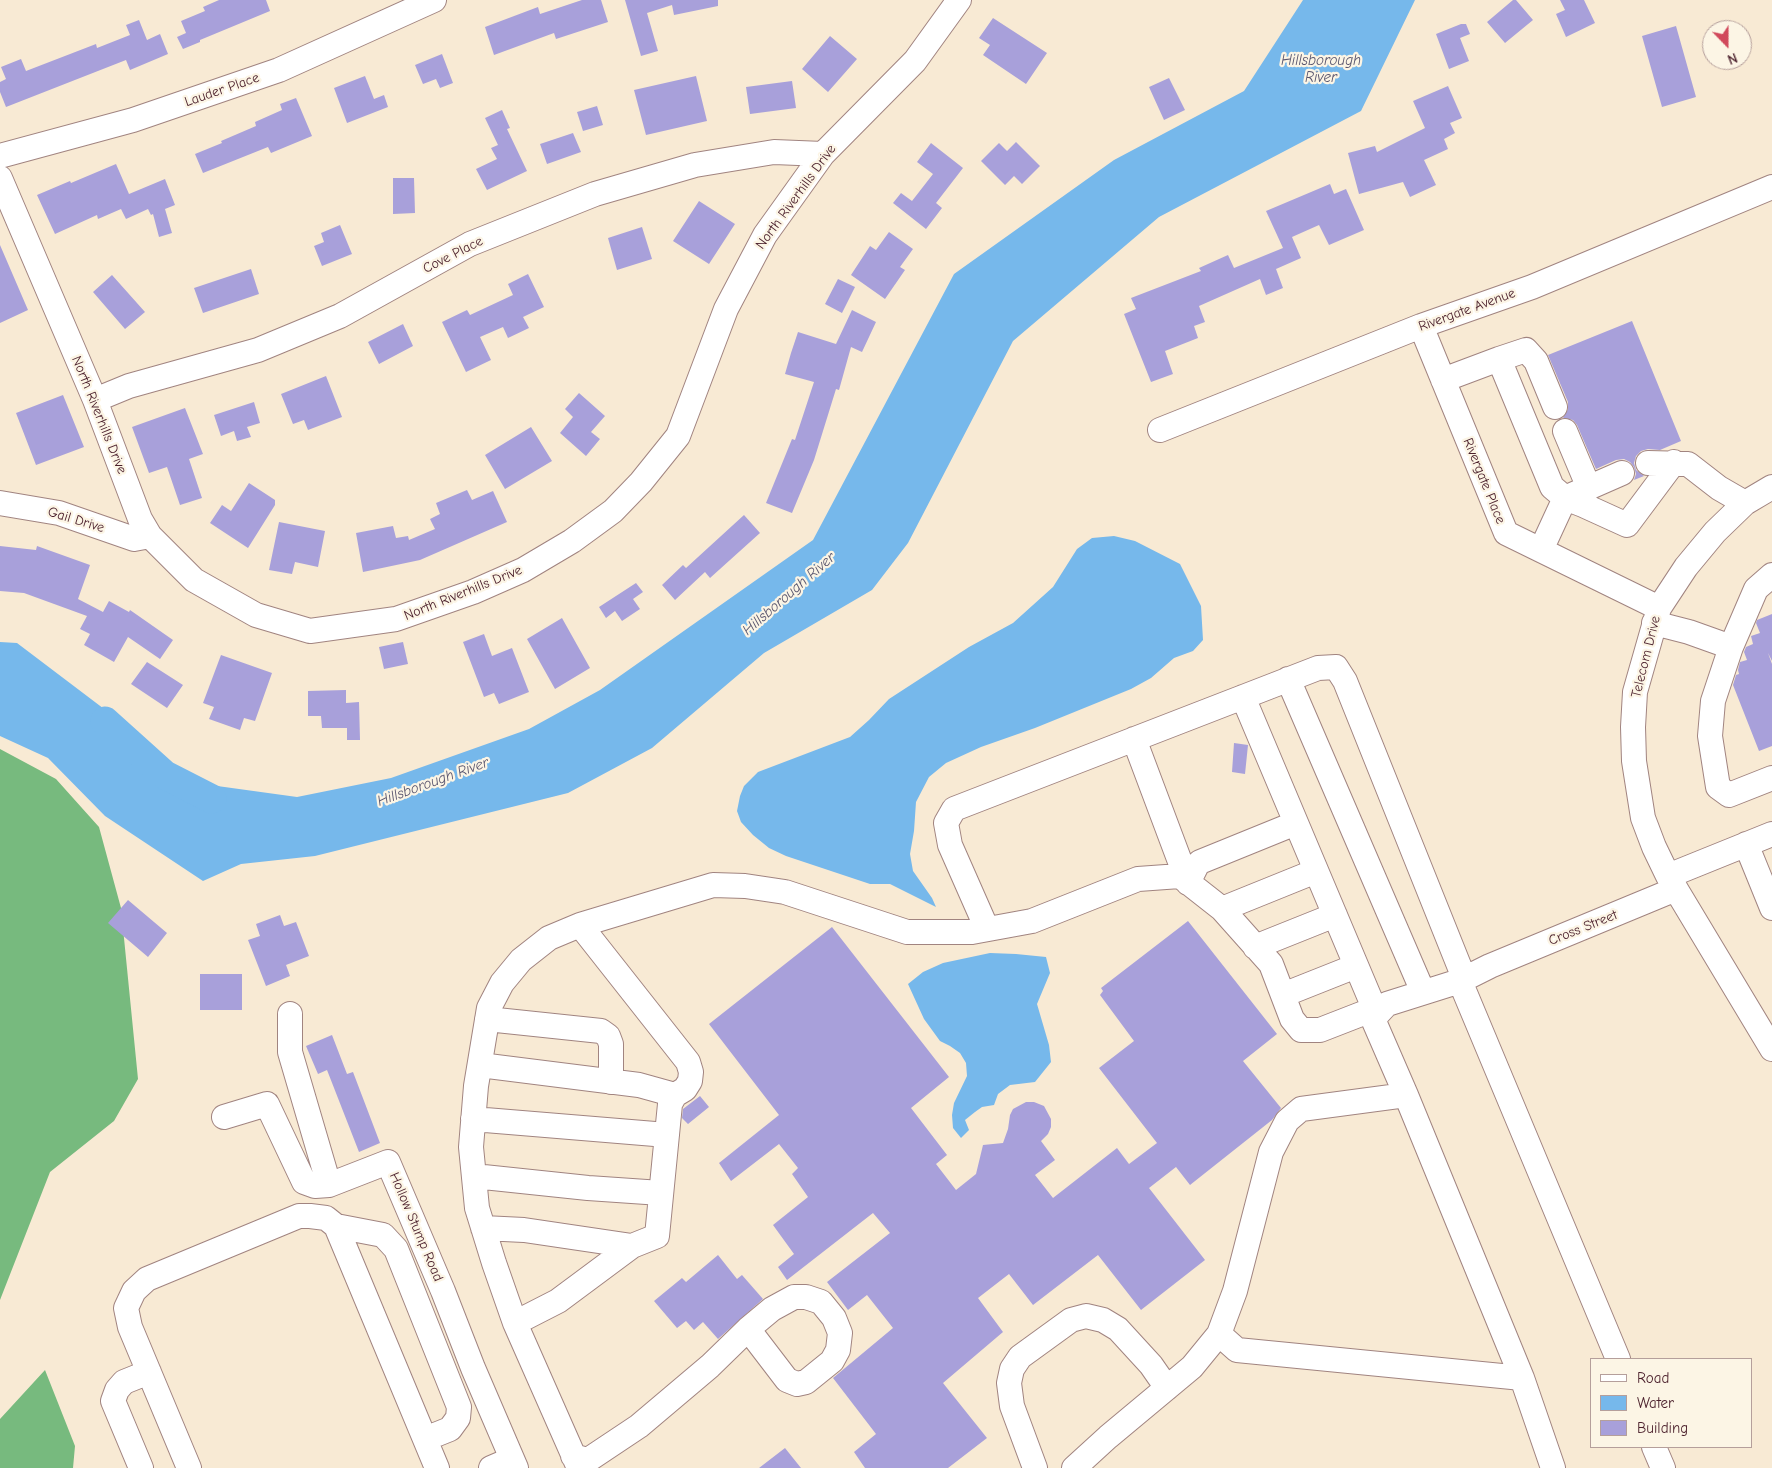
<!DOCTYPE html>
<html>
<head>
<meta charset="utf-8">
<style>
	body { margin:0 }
	#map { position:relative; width:1772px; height:1468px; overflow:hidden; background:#f8ead4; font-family:"Comic Neue",sans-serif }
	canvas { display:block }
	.legend { position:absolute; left:1590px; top:1358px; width:162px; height:90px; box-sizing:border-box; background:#fcf5e5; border:1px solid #b59f9b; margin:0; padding:6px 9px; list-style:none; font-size:15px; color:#4a1f2b }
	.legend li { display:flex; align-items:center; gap:10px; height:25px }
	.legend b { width:25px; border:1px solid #b59f9b }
	.north { position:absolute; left:1702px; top:20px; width:50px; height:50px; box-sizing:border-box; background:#fcf5e5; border:1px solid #b59f9b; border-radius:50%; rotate:158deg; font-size:14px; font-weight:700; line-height:20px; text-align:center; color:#4a1f2b }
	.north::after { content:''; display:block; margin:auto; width:18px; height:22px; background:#d1495b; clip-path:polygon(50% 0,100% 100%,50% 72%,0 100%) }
</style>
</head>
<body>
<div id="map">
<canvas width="1772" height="1468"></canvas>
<ul class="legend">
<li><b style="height:6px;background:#fff"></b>Road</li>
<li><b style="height:14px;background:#76b8eb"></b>Water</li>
<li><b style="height:14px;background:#a8a0da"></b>Building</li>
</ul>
<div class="north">N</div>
</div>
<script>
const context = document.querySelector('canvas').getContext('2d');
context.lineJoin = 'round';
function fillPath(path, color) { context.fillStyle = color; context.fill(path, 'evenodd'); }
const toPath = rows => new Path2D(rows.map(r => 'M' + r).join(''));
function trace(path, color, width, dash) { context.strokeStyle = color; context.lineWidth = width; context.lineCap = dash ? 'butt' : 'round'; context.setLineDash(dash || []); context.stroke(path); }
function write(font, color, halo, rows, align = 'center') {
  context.font = font + ' "Comic Neue",sans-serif'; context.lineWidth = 4.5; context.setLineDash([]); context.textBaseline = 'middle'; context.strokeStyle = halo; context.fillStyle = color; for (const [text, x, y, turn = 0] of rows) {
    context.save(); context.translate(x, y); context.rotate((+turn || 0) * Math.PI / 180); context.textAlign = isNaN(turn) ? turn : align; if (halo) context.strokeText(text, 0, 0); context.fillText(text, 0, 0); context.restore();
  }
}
const forest = toPath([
	[0,749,56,779,99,827,121,908,138,1079,114,1121,50,1172,0,1300],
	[45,1370,75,1446,73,1468,0,1468,0,1419]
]);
const water = toPath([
	[1303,0,1415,0,1361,111,1159,217,1013,341,908,543,872,590,764,653,652,748,568,793,315,856,241,864,203,881,105,816,48,758,0,736,0,642,17,643,120,721,152,777,297,797,391,778,529,729,600,690,813,540,954,274,1114,160,1244,91],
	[1114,536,1135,541,1180,564,1201,606,1203,640,1193,651,1174,658,1151,678,1131,689,1035,728,981,747,946,763,929,777,916,802,914,831,910,854,913,871,932,898,936,907,890,884,870,884,786,856,769,848,753,835,741,822,737,811,740,796,744,786,758,772,850,737,869,720,889,699,969,647,1013,623,1053,587,1077,549,1092,538],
	[990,953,1016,954,1046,957,1050,973,1037,1004,1049,1045,1051,1062,1035,1082,1010,1085,998,1094,994,1105,982,1107,975,1112,965,1120,969,1130,961,1138,953,1128,952,1115,954,1103,967,1076,966,1063,960,1053,950,1046,940,1041,924,1019,908,984,923,972,943,963]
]);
const river = toPath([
	[105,721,165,775,212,799]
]);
const building = toPath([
	[219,0,266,0,270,11,200,40,200,42,183,49,177,37,186,33,181,21,205,11,203,7],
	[582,0,601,0,608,22,556,39,554,33,494,55,485,27,538,7,540,14],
	[625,0,718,0,718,6,674,15,672,5,647,13,658,51,641,56],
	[1513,0,1516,0,1533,20,1505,43,1487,22],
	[1560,0,1584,0,1595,23,1566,37,1556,14,1565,10],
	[993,18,1047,53,1026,84,983,55,990,45,979,38],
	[139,20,147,40,160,34,168,54,130,70,126,60,6,107,0,92,0,82,6,79,1,67,21,59,26,71,96,44,97,48,130,35,126,25],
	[1461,24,1466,24,1470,34,1460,38,1469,61,1449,69,1436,34],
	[1676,26,1696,97,1662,107,1642,36],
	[830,36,857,59,828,92,802,69],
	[442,54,453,83,440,88,436,79,423,84,415,65],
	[365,76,374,99,384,95,388,107,347,123,334,88],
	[696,76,707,121,646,135,634,90],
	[1169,78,1185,110,1164,120,1149,87],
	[792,81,796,108,750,114,746,87],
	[1448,86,1462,118,1450,123,1455,133,1444,139,1448,149,1424,160,1436,185,1410,197,1403,182,1359,194,1348,153,1375,146,1377,152,1425,128,1413,101],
	[296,98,312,136,271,153,268,147,203,173,195,154,222,143,221,141,256,126,255,122,282,110,280,104],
	[597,106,603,125,583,131,577,112],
	[502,110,510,128,507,129,527,171,487,190,476,169,497,159,491,148,498,145,485,118],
	[573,133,581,152,547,164,540,144],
	[1016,142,1040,166,1022,184,1014,176,1005,185,981,161,999,143,1007,151],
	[931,143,963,168,936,203,942,208,926,229,893,203,901,193,912,201,933,174,917,162],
	[116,164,129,194,165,179,175,205,165,209,172,233,159,237,153,214,151,215,148,209,126,219,121,209,98,219,97,215,55,234,37,195,70,181,71,183],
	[393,178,414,178,415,213,393,214],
	[1330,184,1334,194,1346,189,1364,230,1329,245,1319,225,1292,237,1301,258,1276,269,1283,288,1266,295,1260,279,1199,306,1205,322,1194,326,1198,338,1165,351,1173,374,1151,382,1124,314,1136,309,1131,298,1201,271,1199,268,1228,255,1234,268,1283,248,1266,211],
	[699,201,735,224,709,264,673,241],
	[340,225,352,254,322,266,314,246,324,242,321,233],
	[642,227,652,259,617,270,608,238],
	[889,232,913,249,900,267,905,270,885,299,851,275,870,246,876,250],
	[0,245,28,310,0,323],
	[251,269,259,294,203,313,194,288],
	[528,274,544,307,523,317,529,328,508,338,503,327,480,337,491,360,466,372,442,322,467,310,470,315,513,295,508,284],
	[112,275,145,312,125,329,93,292],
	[838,279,855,287,842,313,825,304],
	[852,310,876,322,862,352,851,347,839,390,836,389,814,460,792,513,766,503,792,439,795,440,814,382,785,374,791,353,798,332,836,344],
	[1632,321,1681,441,1660,450,1648,449,1641,451,1636,456,1634,463,1636,470,1644,476,1634,480,1636,474,1634,467,1630,462,1624,459,1616,460,1596,469,1577,425,1573,420,1563,418,1568,409,1568,402,1548,355],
	[403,324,413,346,379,364,368,342],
	[326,376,342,417,308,430,304,420,293,424,281,394],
	[579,393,605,416,591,432,600,439,586,456,560,433,573,417,565,409],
	[63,395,84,447,36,465,16,413],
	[254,402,260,423,247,427,251,437,237,441,234,431,221,436,214,415],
	[185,408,203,454,189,459,202,498,180,505,167,467,149,473,132,427],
	[531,427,552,461,505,489,485,455],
	[249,483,275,500,275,505,248,548,210,523,222,505,231,511],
	[467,490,472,500,493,491,507,522,420,560,363,572,356,533,393,526,396,538,408,536,409,540,435,529,430,519,440,514,436,503],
	[744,515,760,533,710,578,705,572,675,600,662,585,683,565,686,568],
	[279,522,325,531,318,567,295,562,292,574,269,570],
	[0,546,36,550,37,546,90,565,78,599,103,612,109,601,129,612,130,610,173,640,160,659,128,637,114,662,84,645,90,634,80,629,87,616,24,593,0,591],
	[636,583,643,592,633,599,640,609,622,621,615,611,606,618,599,607],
	[1772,614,1772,661,1768,653,1772,664,1772,746,1759,751,1733,685,1736,675,1739,674,1738,670,1740,662,1747,660,1744,652,1746,647,1753,644,1751,636,1760,633,1756,623,1757,620],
	[562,618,590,668,555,689,527,639],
	[484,634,492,656,512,648,529,692,499,704,494,693,484,697,463,642],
	[403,642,408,664,384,669,379,647],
	[221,655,272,673,255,721,244,718,240,730,209,719,214,707,203,703],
	[147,662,183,685,167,708,131,684],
	[346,690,346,703,359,702,360,740,347,740,347,728,322,728,321,716,308,716,308,691],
	[1234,743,1248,745,1245,774,1232,772],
	[128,900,167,933,148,957,108,923],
	[280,915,284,926,296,922,309,956,286,965,290,976,266,986,248,940,260,936,256,924],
	[1188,921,1277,1034,1243,1061,1281,1108,1272,1120,1190,1185,1176,1167,1149,1188,1205,1260,1141,1310,1098,1255,1033,1305,1009,1274,978,1298,1003,1332,943,1383,987,1438,948,1468,865,1468,854,1452,876,1434,833,1378,893,1328,867,1295,848,1310,827,1282,890,1233,873,1213,787,1280,778,1267,794,1254,773,1225,808,1197,792,1174,798,1168,779,1144,731,1181,719,1163,779,1115,709,1024,832,927,949,1077,911,1108,947,1155,936,1164,956,1190,976,1174,983,1145,1003,1143,1008,1129,1010,1115,1013,1109,1026,1102,1034,1102,1044,1106,1051,1119,1051,1127,1048,1134,1041,1141,1055,1160,1035,1175,1053,1198,1117,1148,1129,1164,1157,1143,1099,1068,1134,1041,1100,995,1103,991,1101,988],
	[200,974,242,974,242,1010,200,1010],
	[332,1035,347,1074,353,1072,380,1143,359,1152,327,1070,318,1074,306,1046],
	[700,1096,709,1107,688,1124,682,1118,683,1109],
	[718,1255,737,1279,742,1275,763,1299,718,1339,703,1322,694,1330,686,1321,677,1328,654,1301,682,1278,686,1282],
	[785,1448,801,1468,759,1468]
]);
const minor = toPath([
	[0,156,133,120,279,70,434,0],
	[0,178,95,400,140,519,150,536,194,580,256,615,310,631,396,619,473,592,523,570,572,541,613,511,641,482,678,436,726,309,765,235,823,154,915,61,959,0],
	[1421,326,1506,533,1659,608],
	[1499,359,1526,350,1536,361,1555,407],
	[1443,380,1499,359,1552,487,1565,498,1583,505,1627,525,1674,462],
	[95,400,129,386,258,350,340,316,470,244,595,194,695,165,774,152,823,154],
	[1160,430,1421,326,1532,287,1772,187],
	[1565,431,1589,488],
	[1648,463,1688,464,1719,488,1745,503],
	[1772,487,1745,503,1715,532,1686,567,1659,608,1635,692,1633,727,1634,761,1643,818,1654,847,1668,876,1772,1049],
	[0,503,59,513,134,539,150,536],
	[1541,550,1565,498,1622,473],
	[1654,623,1689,632,1731,647,1756,589,1772,575],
	[1731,647,1713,701,1710,736,1718,787,1729,795,1772,778],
	[1288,679,1423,992],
	[1243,697,1377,1015],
	[1134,739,1188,883],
	[1746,844,1772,908],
	[1668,876,1772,834],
	[1188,883,1197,865,1200,862,1296,823],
	[1222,909,1316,871],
	[580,925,713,885,745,886,785,892,907,932,972,932,1032,921,1138,879,1180,876,1222,909,1271,964,1292,1019,1301,1030,1320,1030,1374,1009],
	[987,929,950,845,946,823,954,809,1318,668,1336,667,1345,681,1464,978],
	[1255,947,1335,915],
	[1283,995,1356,966],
	[290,1014,290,1052,329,1185],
	[487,1019,601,1031,608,1036,611,1044,611,1082],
	[480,1065,639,1085,675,1095],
	[1406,1095,1522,1378],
	[224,1117,267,1104,304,1182,315,1186,329,1185,388,1162,443,1291,473,1368,516,1468],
	[473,1119,667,1135],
	[474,1176,588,1188,661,1193],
	[336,1226,383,1235,396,1249,459,1407,458,1418,450,1429,425,1439],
	[483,1228,524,1230,632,1246],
	[515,1323,558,1301,632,1246,657,1236,670,1104,675,1095,685,1089,690,1081,691,1072,688,1062,580,925,549,938,521,960,502,983,489,1008,476,1086,471,1147,477,1208,494,1263,515,1323,579,1468],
	[1219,1334,1237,1350,1522,1378,1553,1468],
	[1618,1359,1460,981,1490,966,1676,889],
	[1654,1447,1663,1468],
	[573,1456,588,1460,639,1426,710,1366,748,1329,772,1309,794,1297,806,1297,821,1302,834,1318,840,1333,838,1350,832,1361,806,1382,797,1384,787,1380,748,1329],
	[141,1468,113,1401,117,1390,124,1382,149,1372],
	[189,1468,130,1327,126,1308,134,1291,147,1279,299,1216,310,1216,326,1218,336,1226,437,1468],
	[491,1468,512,1459],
	[1035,1468,1012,1406,1009,1383,1012,1369,1020,1357,1071,1320,1086,1316,1103,1320,1118,1329,1151,1365,1167,1388],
	[1074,1468,1108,1437,1192,1367,1219,1334,1235,1291,1271,1152,1287,1121,1301,1109,1406,1095,1373,1019,1387,1004,1460,981]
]);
const streetNames = [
	["Lauder Place",222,90,-19],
	["North Riverhills Drive",796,197,-54],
	["Cove Place",453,255,-27],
	["Rivergate Avenue",1467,310,-20],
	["North Riverhills Drive",99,415,68],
	["Rivergate Place",1484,481,68],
	["Gail Drive",76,520,17],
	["North Riverhills Drive",463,593,-22],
	["Telecom Drive",1646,657,-76],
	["Cross Street",1583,928,-22],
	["Hollow Stump Road",416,1227,67]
];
const waterNames = [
	["Hillsborough",1321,61],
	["River",1321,78],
	["Hillsborough River",789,594,-41],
	["Hillsborough River",433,782,-20]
];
fillPath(forest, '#77ba7e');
fillPath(water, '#76b8eb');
trace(river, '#76b8eb', 29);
fillPath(building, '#a8a0da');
trace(minor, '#a18480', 26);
trace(minor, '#fff', 24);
write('14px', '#4a1f2b', '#fcf5e5', streetNames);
write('italic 15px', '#59556e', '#fcf5e5', waterNames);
</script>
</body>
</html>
